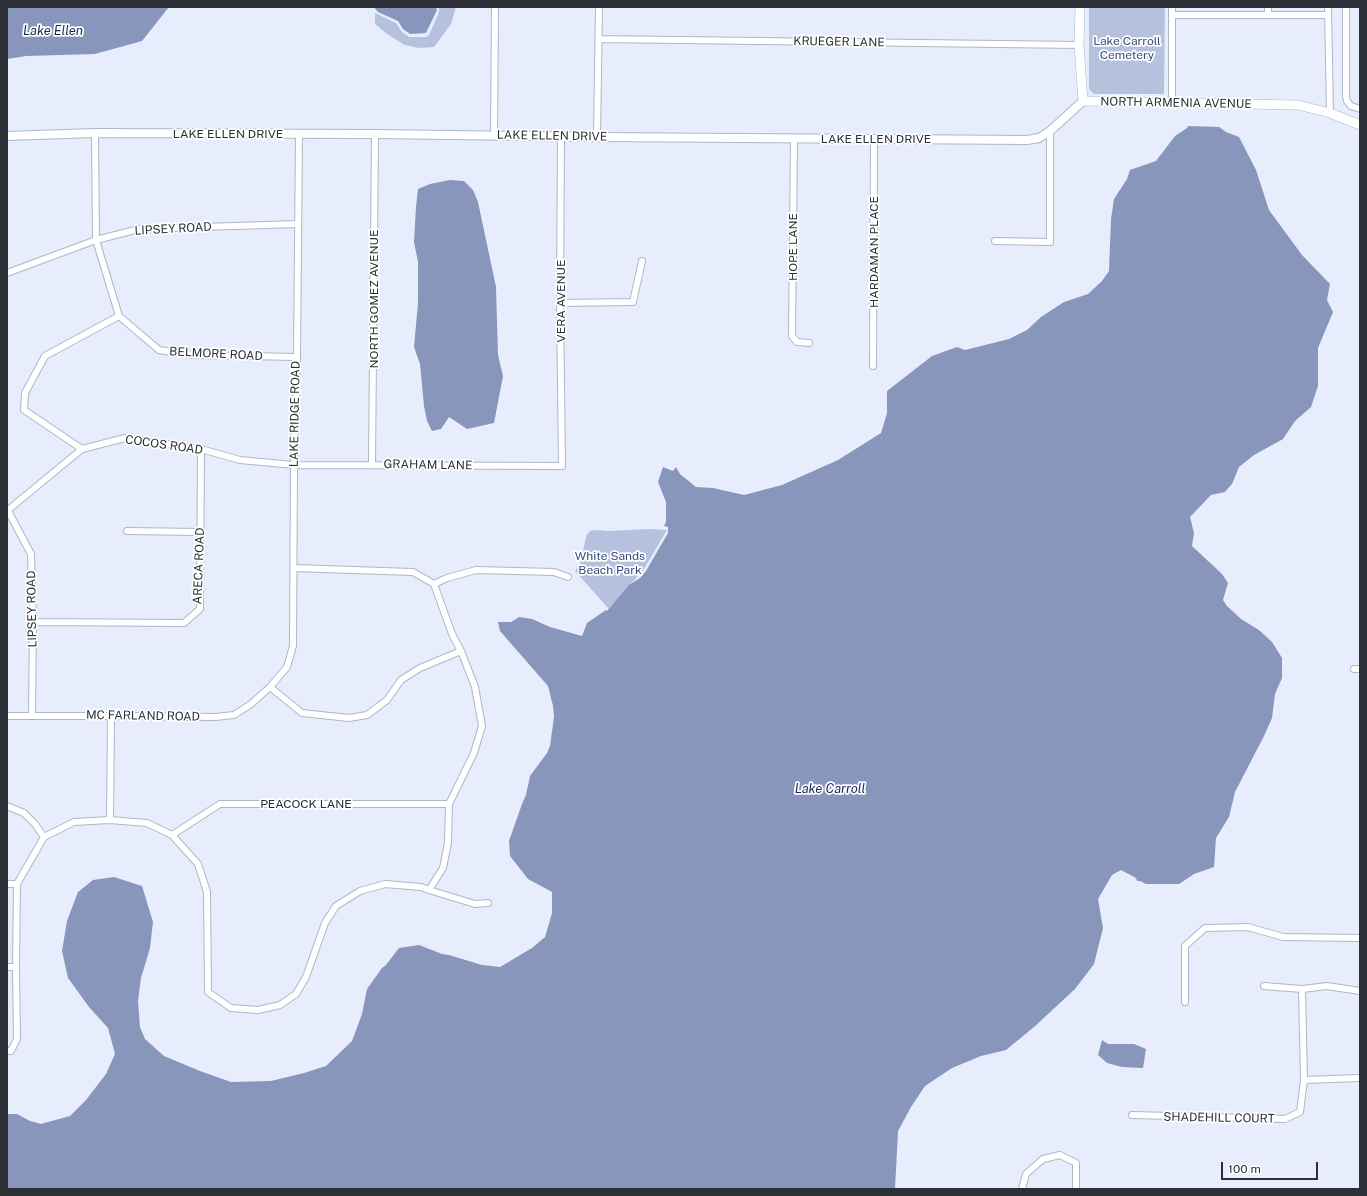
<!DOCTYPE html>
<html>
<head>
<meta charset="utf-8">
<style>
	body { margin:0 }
	#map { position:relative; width:1367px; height:1196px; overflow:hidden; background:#e7edfc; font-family:"Public Sans",sans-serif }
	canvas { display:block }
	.frame { position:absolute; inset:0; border:8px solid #2c2f36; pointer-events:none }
	.scale { position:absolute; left:1221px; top:1162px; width:97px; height:18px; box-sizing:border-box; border:2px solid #2c2f36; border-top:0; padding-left:5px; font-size:12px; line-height:14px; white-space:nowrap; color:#2c2f36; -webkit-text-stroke:3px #fff; paint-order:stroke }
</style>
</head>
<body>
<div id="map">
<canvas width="1367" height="1196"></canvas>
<div class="frame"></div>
<div class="scale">100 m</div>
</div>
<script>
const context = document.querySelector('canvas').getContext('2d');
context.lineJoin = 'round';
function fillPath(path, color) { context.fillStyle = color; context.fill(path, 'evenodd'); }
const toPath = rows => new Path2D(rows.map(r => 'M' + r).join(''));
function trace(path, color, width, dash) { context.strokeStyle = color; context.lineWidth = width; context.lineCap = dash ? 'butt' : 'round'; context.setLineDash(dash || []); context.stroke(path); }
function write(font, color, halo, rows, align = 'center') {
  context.font = font + ' "Public Sans",sans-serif'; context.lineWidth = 3.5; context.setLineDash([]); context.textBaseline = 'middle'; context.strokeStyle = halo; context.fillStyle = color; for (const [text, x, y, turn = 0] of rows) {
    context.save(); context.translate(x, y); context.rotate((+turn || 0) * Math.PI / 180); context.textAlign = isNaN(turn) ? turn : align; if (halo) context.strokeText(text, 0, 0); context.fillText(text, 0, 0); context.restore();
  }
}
const green = toPath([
	[439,7,456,7,451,24,434,47,419,48,405,45,387,34,375,24,375,13,396,23,402,32,409,37,426,37,429,35,439,12],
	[1089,7,1165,7,1164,94,1094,94,1089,89],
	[650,529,667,530,644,569,609,609,575,571,580,563,587,534,590,531,596,530,609,531]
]);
const water = toPath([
	[7,7,169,7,142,41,95,54,26,56,7,59],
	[374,7,436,7,437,10,426,33,410,34,403,29,398,21,378,12],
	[1188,126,1219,127,1226,132,1239,137,1256,170,1269,210,1302,255,1330,284,1327,300,1333,312,1318,348,1318,386,1311,407,1295,421,1283,439,1254,455,1239,467,1232,484,1225,492,1211,495,1190,517,1194,533,1192,546,1222,574,1228,583,1223,600,1227,606,1241,619,1259,630,1272,642,1282,658,1282,678,1275,694,1272,718,1264,736,1235,792,1229,817,1216,838,1214,867,1194,874,1179,884,1146,884,1140,881,1137,881,1136,878,1121,870,1112,875,1098,899,1103,928,1094,964,1075,989,1034,1027,1006,1050,981,1056,952,1068,925,1086,911,1107,898,1131,895,1189,8,1189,7,1114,17,1114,30,1121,41,1124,70,1116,86,1100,106,1074,115,1054,108,1028,89,1007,68,978,62,951,67,921,78,892,93,880,114,877,142,886,153,922,150,948,141,978,138,1001,140,1027,145,1039,164,1056,200,1071,231,1082,271,1081,304,1073,326,1066,352,1041,362,1014,367,989,382,968,386,965,399,948,419,945,442,954,449,955,482,965,500,967,532,948,545,937,552,913,552,892,528,879,510,856,509,841,522,804,526,795,530,776,547,753,550,746,554,717,553,706,548,686,500,631,498,622,511,622,519,617,532,619,550,627,582,636,587,623,606,610,607,611,629,585,640,578,646,571,668,533,668,527,664,526,666,522,666,502,658,482,663,467,673,471,676,467,680,474,696,487,713,488,744,495,782,485,838,460,881,433,887,413,887,391,932,356,957,347,965,350,1009,339,1027,330,1041,317,1064,302,1088,294,1102,281,1109,271,1111,219,1114,199,1127,179,1130,170,1156,161,1175,136,1187,128],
	[450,180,464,181,473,190,478,202,496,287,498,355,503,376,494,423,467,429,449,417,441,429,432,431,427,421,424,406,420,364,414,347,418,303,418,262,414,242,416,207,418,189,430,184],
	[1102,1040,1108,1044,1134,1044,1146,1049,1143,1068,1122,1067,1107,1063,1098,1055]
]);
const minor = toPath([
	[1328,7,1330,113],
	[1346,7,1346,96,1347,101,1351,106,1360,109],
	[1173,15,1328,15],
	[1268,15,1268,7],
	[599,39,1079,45],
	[1172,103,1172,7],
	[95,133,96,240,119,316,159,350,194,355,297,357],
	[494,135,495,7],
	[597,137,599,7],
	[794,138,792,336,797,342,809,343],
	[995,241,1050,242,1050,131],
	[7,273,96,240,139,229,298,224],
	[560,303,633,302,642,261],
	[873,366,874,139],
	[82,449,24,410,25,393,45,356,119,316],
	[372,465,375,134],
	[7,509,31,554,33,622,32,716],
	[8,510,82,449,125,438,201,449,240,460,294,465,562,466,560,303,561,136],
	[127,531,200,532],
	[434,584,447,578,476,570,554,572,568,577],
	[33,622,184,623,200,609,201,449],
	[1354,669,1360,669],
	[270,687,302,713,349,718,367,715,387,700,401,680,420,668,461,651],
	[7,716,111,716,216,717,234,715,251,704,270,687,287,667,293,646,294,465,297,357,299,134],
	[7,806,24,813,35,824,44,837],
	[110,820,111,716],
	[172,835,220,804,449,804],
	[7,884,17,884],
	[429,890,475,904,488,903],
	[7,967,16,967],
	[1264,986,1302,989,1327,986,1360,991],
	[1185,1002,1185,946,1205,928,1248,927,1283,937,1360,938],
	[7,1051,11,1051,17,1039,16,967,17,884,44,837,74,822,110,820,147,823,172,835,198,864,207,892,208,992,231,1008,258,1010,280,1005,296,994,306,977,325,923,336,906,360,891,385,884,421,887,429,890,443,868,448,843,449,804,474,753,482,726,475,687,461,651,452,634,434,584,413,572,294,568],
	[1304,1080,1360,1078],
	[1132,1115,1285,1119,1300,1112,1304,1080,1302,989],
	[1022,1189,1026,1174,1043,1159,1060,1155,1076,1163,1076,1189]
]);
const tertiary = toPath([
	[7,136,95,133,375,134,597,137,1027,140,1039,138,1050,131,1083,101]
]);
const secondary = toPath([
	[1080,7,1079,45,1083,101,1298,105,1330,113,1360,125]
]);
const parkNames = [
	["Lake Carroll",1127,41],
	["Cemetery",1127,55],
	["White Sands",610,556],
	["Beach Park",610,570]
];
const streetNames = [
	["KRUEGER LANE",839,42,1],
	["NORTH ARMENIA AVENUE",1176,103,1],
	["LAKE ELLEN DRIVE",228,134],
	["LAKE ELLEN DRIVE",552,136,1],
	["LAKE ELLEN DRIVE",876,139],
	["LIPSEY ROAD",173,229,-3],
	["HOPE LANE",793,247,-90],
	["HARDAMAN PLACE",874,252,-90],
	["NORTH GOMEZ AVENUE",374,299,-90],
	["VERA AVENUE",561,301,-90],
	["BELMORE ROAD",216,354,3],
	["LAKE RIDGE ROAD",295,414,-89],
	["COCOS ROAD",164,445,8],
	["GRAHAM LANE",428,465,1],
	["ARECA ROAD",199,566,-88],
	["LIPSEY ROAD",32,609,-91],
	["MC FARLAND ROAD",143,716,1],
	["PEACOCK LANE",306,804],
	["SHADEHILL COURT",1219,1118,1]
];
const waterNames = [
	["Lake Ellen",53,31],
	["Lake Carroll",830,789]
];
fillPath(green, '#b6c1de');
fillPath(water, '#8796ba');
trace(minor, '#aeb6c8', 8);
trace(tertiary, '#aeb6c8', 10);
trace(secondary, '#aeb6c8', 10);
trace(minor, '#fff', 6);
trace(tertiary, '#fff', 8);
trace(secondary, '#fff', 9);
write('12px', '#394a7c', '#fff', parkNames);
write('12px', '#2c2f36', '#fff', streetNames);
write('italic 13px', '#1a2857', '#fff', waterNames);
</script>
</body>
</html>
